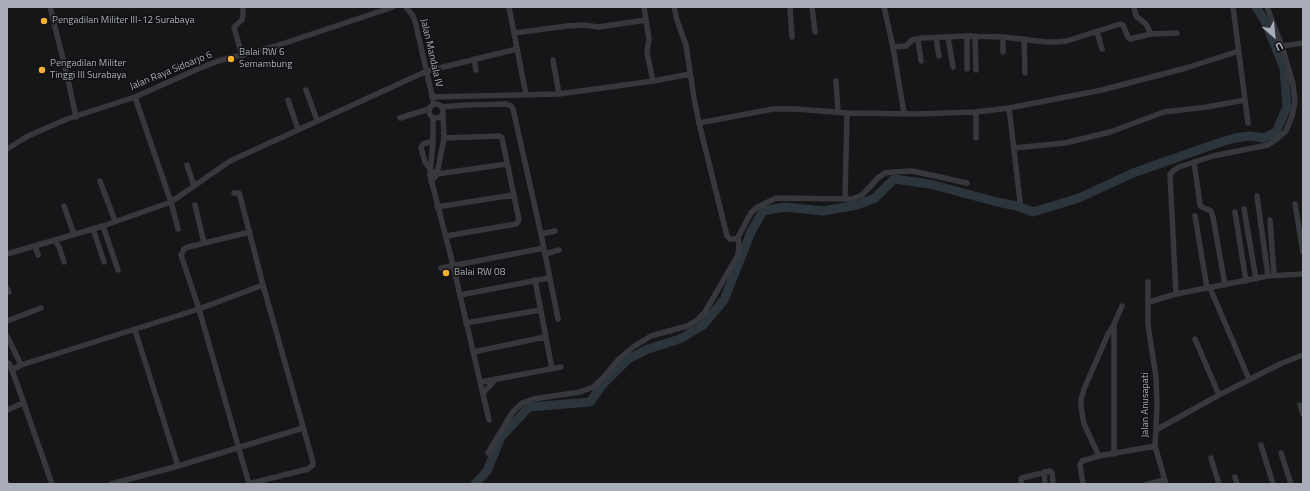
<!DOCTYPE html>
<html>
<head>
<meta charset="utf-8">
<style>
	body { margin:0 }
	#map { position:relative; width:1310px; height:491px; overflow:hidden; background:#161618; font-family:"Titillium Web",sans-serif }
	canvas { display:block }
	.frame { position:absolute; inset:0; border:8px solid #a8adb8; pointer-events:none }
	.north { position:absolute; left:1254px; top:16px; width:40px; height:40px; -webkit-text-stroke:3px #111113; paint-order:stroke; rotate:153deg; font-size:11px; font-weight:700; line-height:16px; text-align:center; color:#a8adb8 }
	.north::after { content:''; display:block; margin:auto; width:14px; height:18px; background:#a8adb8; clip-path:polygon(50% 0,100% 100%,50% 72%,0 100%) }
</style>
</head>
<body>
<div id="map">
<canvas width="1310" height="491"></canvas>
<div class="frame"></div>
<div class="north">U</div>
</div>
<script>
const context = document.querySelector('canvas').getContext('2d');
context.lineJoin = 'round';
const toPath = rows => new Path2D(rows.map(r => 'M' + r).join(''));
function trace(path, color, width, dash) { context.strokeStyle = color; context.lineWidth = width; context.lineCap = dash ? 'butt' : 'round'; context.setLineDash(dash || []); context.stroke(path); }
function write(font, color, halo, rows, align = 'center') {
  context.font = font + ' "Titillium Web",sans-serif'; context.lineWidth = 3; context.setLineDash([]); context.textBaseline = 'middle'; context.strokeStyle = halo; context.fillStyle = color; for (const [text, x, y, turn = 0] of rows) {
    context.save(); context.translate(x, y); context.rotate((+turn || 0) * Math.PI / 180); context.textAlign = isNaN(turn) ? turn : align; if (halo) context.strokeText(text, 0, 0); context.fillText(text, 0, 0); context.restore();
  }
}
const river = toPath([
	[475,484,487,471,501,437,529,407,590,402,603,384,628,359,648,349,680,339,703,325,724,300,751,232,763,211,785,207,823,211,857,205,875,198,894,179,930,184,997,202,1017,206,1033,212,1079,198,1133,173,1221,142,1235,138,1250,136,1264,138,1276,132,1287,107,1284,68,1265,21,1256,7]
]);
const minor = toPath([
	[50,7,67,75,76,117],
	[406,7,413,16,415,21,434,104],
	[509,7,526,95],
	[644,7,649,39,647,53,653,81],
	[674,7,677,20,686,45,694,98,699,123,727,236,730,239,735,239,738,237,751,213,756,208,776,198,852,199,862,195,879,177,885,173,892,172,912,171,967,183],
	[790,7,792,37],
	[812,7,815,32],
	[884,7,893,47,904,113],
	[1134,7,1136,16,1146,24,1151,34],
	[1233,7,1248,123],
	[1097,32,1102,49],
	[514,33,567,26,584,25,598,27,646,20],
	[967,36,967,69],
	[975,36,976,70],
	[948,37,953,67],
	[1003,37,1003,52],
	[936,38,939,56],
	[918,39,921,61],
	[1024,39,1025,73],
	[1282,46,1303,43],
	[893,47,906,46,912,40,922,38,967,36,1003,37,1046,42,1058,42,1067,41,1120,24,1123,25,1128,37,1130,39,1151,34,1177,33],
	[242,56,234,27,242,20,243,15,243,7],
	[474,59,476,70],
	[553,60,559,94],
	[836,81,838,112],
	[306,90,317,120],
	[135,97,171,202,178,229],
	[432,97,559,94,653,81,690,74],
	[288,100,298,129],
	'429 111a7 7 0 1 1 14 0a7 7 0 1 1-14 0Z',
	[441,107,466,105,506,104,511,106,513,109,541,234,558,319],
	[1009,108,1020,201],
	[976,112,976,138],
	[400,118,429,109],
	[433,118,433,141,430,175,453,265,489,420],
	[699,123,773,109,796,109,847,113,917,114,976,112,1009,108,1102,90,1186,68,1239,51],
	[444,138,500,136,502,138,519,220,516,224,446,236],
	[433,141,423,144,421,148,425,162,431,170,437,174,507,164],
	[1014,148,1065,143,1110,132,1164,112,1207,107,1245,100],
	[7,149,28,136,67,119,135,97,198,69,218,61,276,46,393,7],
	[1194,162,1200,205,1202,207,1211,211,1213,217,1225,285],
	[187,165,194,186],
	[100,181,115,221],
	[431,182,437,174,444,138,443,114],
	[234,193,239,193,240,196,263,285,313,462,313,465,308,469,248,484],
	[1257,196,1268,276],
	[845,199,847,113],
	[1295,204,1303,252],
	[195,205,204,243],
	[64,206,74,234],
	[437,207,513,195],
	[1244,209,1256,279],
	[1235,212,1246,281],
	[1195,216,1207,288],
	[1270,220,1274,275],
	[103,226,118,270],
	[93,229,104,262],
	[541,234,555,231],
	[55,240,59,247,64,262],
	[35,246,38,255],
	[7,254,103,226,171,202,230,161,427,71,517,49],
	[545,254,559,250],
	[441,268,544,248],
	[535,280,552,369],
	[1148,282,1148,325,1156,377,1157,406,1155,446,1166,484],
	[7,288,9,292],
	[1210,288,1249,379],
	[1176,294,1170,175,1173,171,1179,167,1213,156,1268,145,1278,138,1286,131,1292,116,1295,102,1293,84,1282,46,1267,7],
	[460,295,549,278],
	[1149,302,1176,294,1268,276,1303,274],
	[7,321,41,308],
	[466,323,540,310],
	[135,330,178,466],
	[7,336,21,365],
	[1195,339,1219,395],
	[473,352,545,337],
	[7,364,9,363,15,378,52,484],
	[12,370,21,365,199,309,263,285],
	[481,382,561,367],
	[483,393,496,379],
	[1300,405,1303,414],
	[7,410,23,403],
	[1156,430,1219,395,1280,364,1303,355],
	[1261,445,1273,484],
	[488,453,512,413,522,403,533,399,580,392,593,387,602,379,618,360,633,347,651,336,687,326,697,320,705,312,738,255,739,245,738,237],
	[1281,453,1291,484],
	[1114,454,1114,324,1122,306],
	[1099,456,1084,424,1081,407,1081,399,1084,389,1108,334,1114,325],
	[1211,458,1219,484],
	[1044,472,1045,484],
	[1235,477,1237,484],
	[7,483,7,484],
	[111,484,178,466,303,428],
	[249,484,199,309,181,255,184,249,188,247,250,232],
	[1021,484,1021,479,1022,478,1050,471,1052,473,1053,484],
	[1083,484,1080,465,1082,461,1099,456,1155,446],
	[1147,484,1165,480]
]);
const markers = [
	[44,21,4,"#f2b134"],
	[231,59,4,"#f2b134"],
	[42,70,4,"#f2b134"],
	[446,273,4,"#f2b134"]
];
const poiNames = [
	["Pengadilan Militer III-12 Surabaya",52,21],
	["Balai RW 6",239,53],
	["Semambung",239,65],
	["Pengadilan Militer",50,64],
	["Tinggi III Surabaya",50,76],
	["Balai RW 08",454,273]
];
const streetNames = [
	["Jalan Mandala IV",431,53,77],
	["Jalan Raya Sidoarjo 6",171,71,-22],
	["Jalan Anusapati",1146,405,-90]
];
trace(river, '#2c353c', 9);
trace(minor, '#37383d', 5.5);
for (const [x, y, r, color] of markers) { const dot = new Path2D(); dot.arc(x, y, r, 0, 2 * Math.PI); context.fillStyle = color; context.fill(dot); trace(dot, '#111113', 1.5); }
write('10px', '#a8adb8', '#111113', poiNames, 'left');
write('10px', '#a8adb8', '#111113', streetNames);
</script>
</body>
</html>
